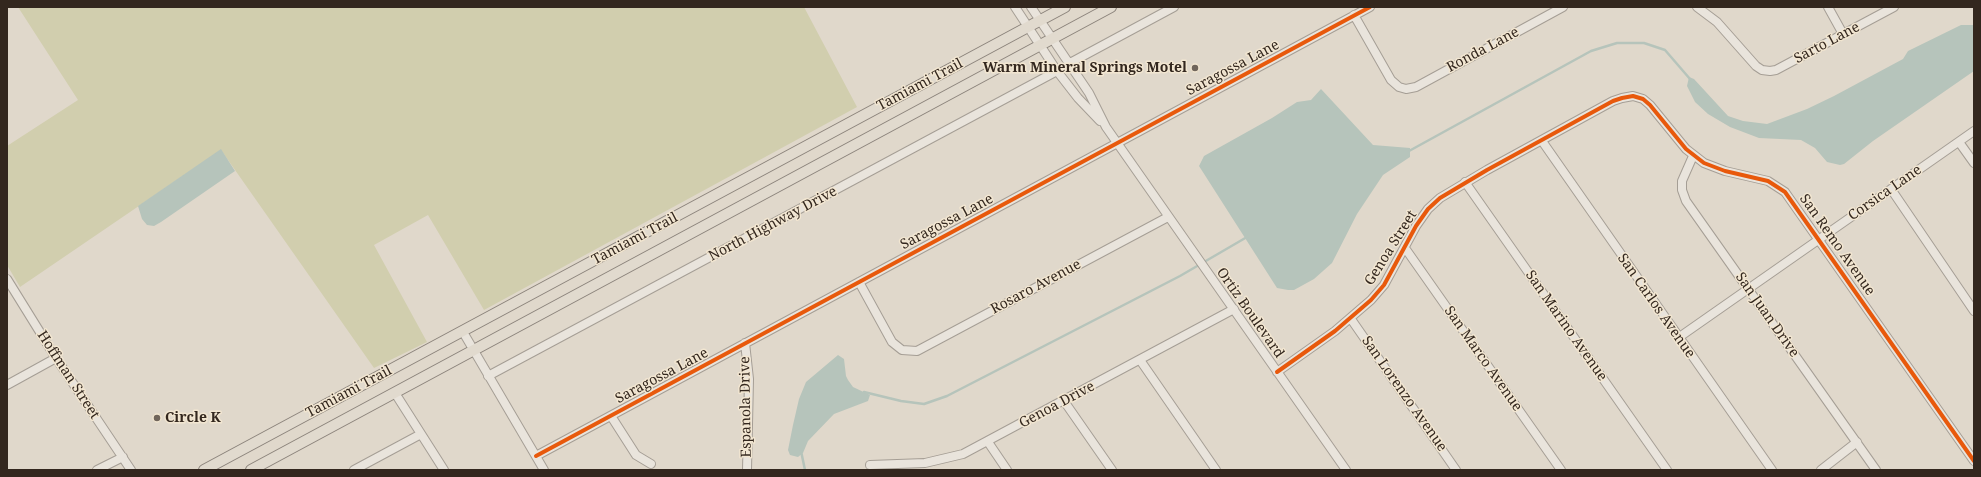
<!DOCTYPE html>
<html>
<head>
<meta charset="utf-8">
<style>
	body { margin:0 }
	#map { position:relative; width:1981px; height:477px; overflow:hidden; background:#e0d8cb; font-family:"Noto Serif",serif }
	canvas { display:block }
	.frame { position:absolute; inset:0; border:8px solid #33271e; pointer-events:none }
</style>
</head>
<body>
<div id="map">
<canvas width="1981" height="477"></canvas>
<div class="frame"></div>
</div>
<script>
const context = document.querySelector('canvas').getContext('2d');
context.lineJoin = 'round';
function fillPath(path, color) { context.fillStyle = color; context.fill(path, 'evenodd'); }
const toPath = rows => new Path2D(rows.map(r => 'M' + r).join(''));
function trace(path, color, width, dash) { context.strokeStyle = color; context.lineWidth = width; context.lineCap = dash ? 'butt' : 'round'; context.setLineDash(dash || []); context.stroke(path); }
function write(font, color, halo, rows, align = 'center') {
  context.font = font + ' "Noto Serif",serif'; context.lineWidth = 3; context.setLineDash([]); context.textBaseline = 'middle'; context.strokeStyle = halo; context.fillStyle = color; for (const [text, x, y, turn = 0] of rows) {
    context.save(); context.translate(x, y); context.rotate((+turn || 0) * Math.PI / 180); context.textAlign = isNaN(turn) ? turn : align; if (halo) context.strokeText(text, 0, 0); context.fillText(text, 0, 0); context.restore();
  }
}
const green = toPath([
	[18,7,804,7,857,107,484,310,428,215,374,245,427,342,374,368,221,150,20,287,7,265,7,146,78,100]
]);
const water = toPath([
	[1961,25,1974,25,1974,71,1873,141,1844,164,1840,165,1827,162,1815,148,1801,140,1759,138,1730,127,1708,114,1695,102,1687,86,1689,77,1694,79,1728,116,1743,121,1767,124,1807,109,1834,96,1903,59,1908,51],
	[1321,89,1373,145,1410,148,1410,157,1383,175,1357,214,1332,263,1314,279,1294,290,1288,290,1277,288,1199,166,1204,156,1272,118,1297,102,1311,100],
	[221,149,235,171,161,222,154,226,147,225,142,219,138,206],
	[838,355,844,359,846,376,848,380,853,387,870,395,868,401,834,414,808,441,803,453,798,457,790,455,788,450,793,425,799,399,806,382]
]);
const stream = toPath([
	[1409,151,1591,51,1617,43,1644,43,1665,50,1690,79],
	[864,392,901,401,924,404,947,396,1180,276,1247,237],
	[801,451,805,470]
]);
const minor = toPath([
	[1015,7,1057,71,1078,98,1100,121],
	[1031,7,1089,93,1106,127,1346,470],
	[1697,7,1717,22,1756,66,1762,70,1770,71,1776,70,1894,7],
	[1828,7,1843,34],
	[1354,15,1391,80,1399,87,1406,89,1416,87,1563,7],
	[1070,63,1174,7],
	[1542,141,1772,470],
	[1959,142,1974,163],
	[1693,156,1682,181,1682,190,1686,201,1876,470],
	[1465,182,1667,470],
	[1891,189,1974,311],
	[1405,248,1561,470],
	[7,279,56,358,131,470],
	[859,282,892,342,902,350,917,351,1168,217],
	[1351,319,1456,470],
	[463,332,544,470],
	[1678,338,1974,131],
	[745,343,749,379,747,470],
	[1140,360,1216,470],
	[1277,372,1335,331,1371,300,1384,285,1416,226,1428,209,1440,198,1487,170,1613,101,1622,98,1633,96,1643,99,1650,105,1686,149,1704,163,1725,171,1768,181,1785,192,1974,461],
	[488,376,1057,71],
	[7,385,56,358],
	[395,393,444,470],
	[1064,401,1112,470],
	[611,416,636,455,651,464],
	[988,442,1007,470],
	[536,456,1370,7],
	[870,465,925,463,963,454,1234,309],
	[97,470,123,457],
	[354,470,421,434],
	[1821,470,1857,442]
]);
const major = toPath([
	[204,470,1065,7],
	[251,470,1111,7]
]);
const cycleway = toPath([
	[1277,372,1335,331,1371,300,1384,285,1416,226,1428,209,1440,198,1487,170,1613,101,1622,98,1633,96,1643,99,1650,105,1686,149,1704,163,1725,171,1768,181,1785,192,1974,461],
	[536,456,1370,7]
]);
const markers = [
	[1195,68,4,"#70655b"],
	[157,418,4,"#70655b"]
];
const streetNames = [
	["Sarto Lane",1827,43,-28],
	["Ronda Lane",1483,50,-28],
	["Saragossa Lane",1233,68,-28],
	["Tamiami Trail",920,85,-28],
	["Corsica Lane",1885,193,-35],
	["Saragossa Lane",947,222,-28],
	["North Highway Drive",773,224,-28],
	["Tamiami Trail",635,239,-28],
	["San Remo Avenue",1837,245,55],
	["Genoa Street",1391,248,-58],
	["Rosaro Avenue",1036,287,-28],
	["San Carlos Avenue",1656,306,55],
	["Ortiz Boulevard",1250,313,55],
	["San Juan Drive",1767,315,55],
	["San Marino Avenue",1566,326,55],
	["San Marco Avenue",1483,359,55],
	["Hoffman Street",68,375,57],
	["Saragossa Lane",662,376,-28],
	["Tamiami Trail",349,392,-28],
	["San Lorenzo Avenue",1404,394,55],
	["Genoa Drive",1057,405,-28],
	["Espanola Drive",746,407,-91]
];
const poiNames = [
	["Warm Mineral Springs Motel",1187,68],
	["Circle K",165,418,"left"]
];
fillPath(green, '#d1ceae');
fillPath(water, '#b6c4bb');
trace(stream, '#b6c4bb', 2.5);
trace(minor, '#a59e95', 10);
trace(major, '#8b837b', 12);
trace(minor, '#e9e4dc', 8);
trace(major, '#e1dace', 10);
trace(cycleway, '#e8590c', 4);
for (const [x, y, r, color] of markers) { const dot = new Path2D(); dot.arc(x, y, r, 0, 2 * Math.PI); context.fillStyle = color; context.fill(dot); trace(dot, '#f2e6d1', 1.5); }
write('14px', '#33271e', '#f2e6d1', streetNames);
write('bold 14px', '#33271e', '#f2e6d1', poiNames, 'right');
</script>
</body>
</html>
